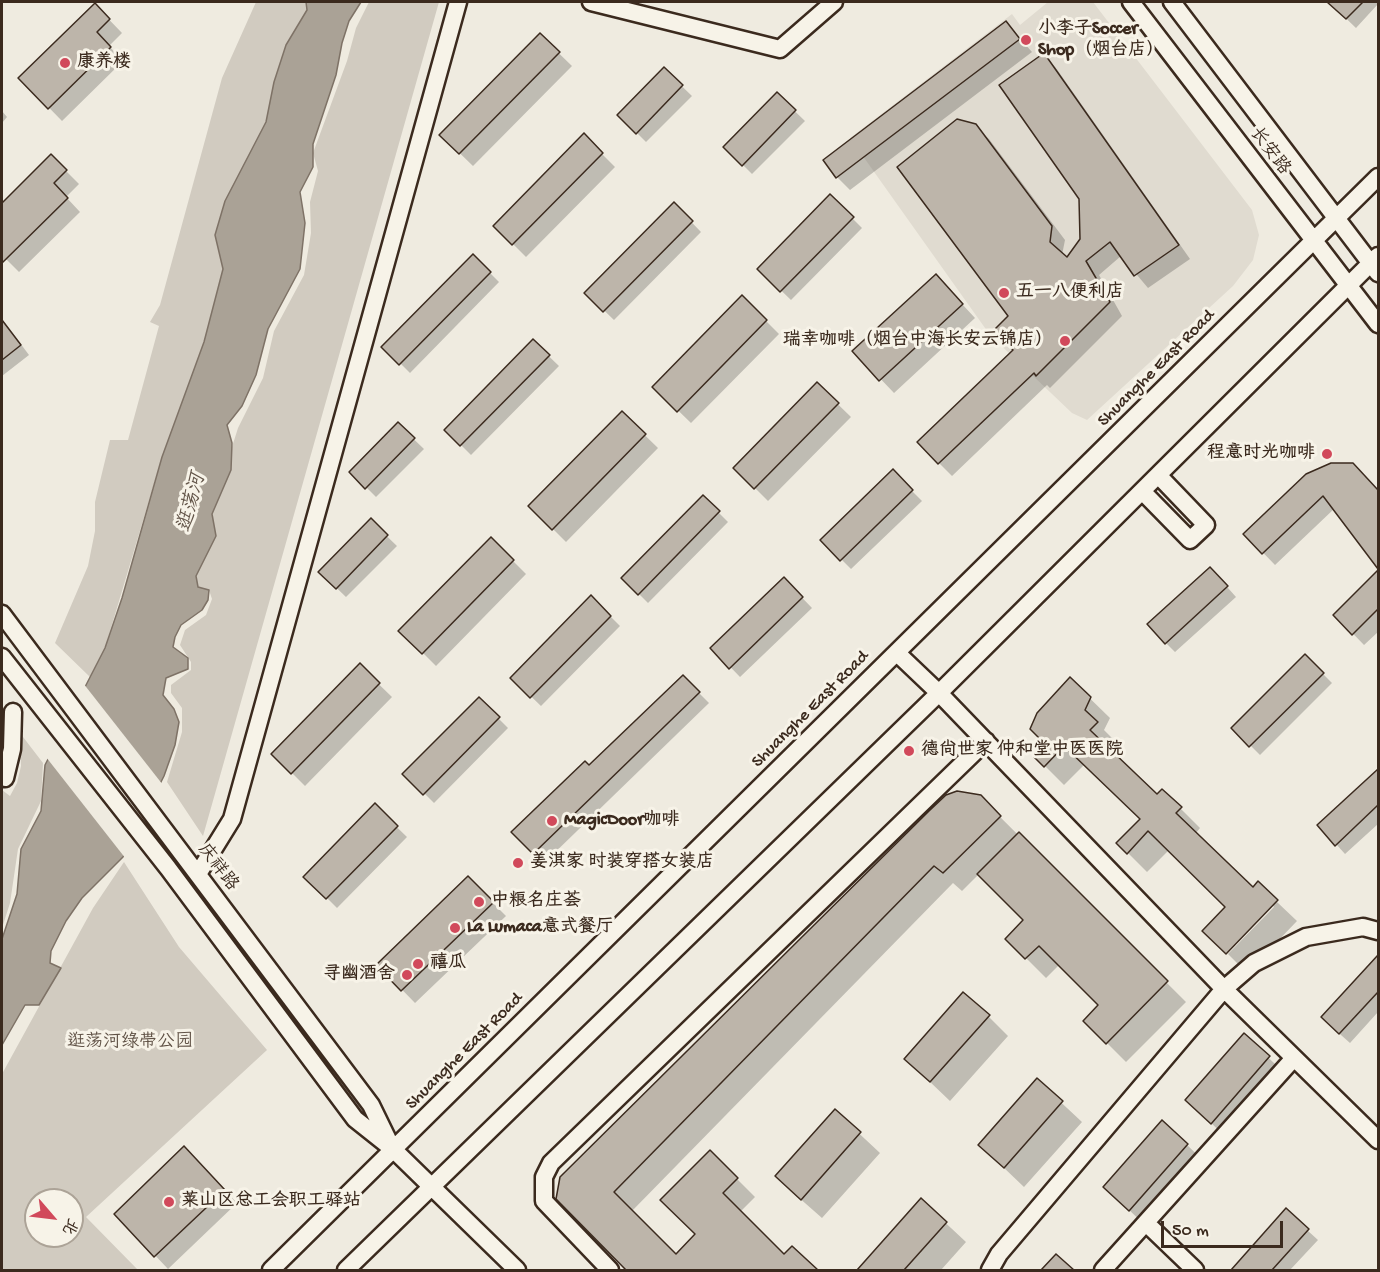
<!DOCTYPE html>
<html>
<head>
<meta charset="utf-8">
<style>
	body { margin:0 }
	#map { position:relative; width:1380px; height:1272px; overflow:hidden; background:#efebe0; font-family:"Gochi Hand","LXGW WenKai TC",sans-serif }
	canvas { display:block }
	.frame { position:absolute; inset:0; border:3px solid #3b2a1e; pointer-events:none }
	.north { position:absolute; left:24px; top:1188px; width:60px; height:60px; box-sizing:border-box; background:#f7f3e8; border:2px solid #aca397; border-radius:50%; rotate:118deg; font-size:16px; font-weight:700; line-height:24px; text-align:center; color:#3b2a1e }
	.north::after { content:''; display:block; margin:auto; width:21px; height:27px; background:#d1495b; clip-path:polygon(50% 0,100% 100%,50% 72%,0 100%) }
	.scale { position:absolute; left:1161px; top:1221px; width:122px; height:27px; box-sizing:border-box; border:3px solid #3b2a1e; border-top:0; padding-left:8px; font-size:18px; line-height:21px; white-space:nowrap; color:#3b2a1e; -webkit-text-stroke:4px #f7f3e8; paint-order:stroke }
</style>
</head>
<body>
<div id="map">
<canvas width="1380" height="1272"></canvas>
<div class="frame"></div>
<div class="north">北</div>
<div class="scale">50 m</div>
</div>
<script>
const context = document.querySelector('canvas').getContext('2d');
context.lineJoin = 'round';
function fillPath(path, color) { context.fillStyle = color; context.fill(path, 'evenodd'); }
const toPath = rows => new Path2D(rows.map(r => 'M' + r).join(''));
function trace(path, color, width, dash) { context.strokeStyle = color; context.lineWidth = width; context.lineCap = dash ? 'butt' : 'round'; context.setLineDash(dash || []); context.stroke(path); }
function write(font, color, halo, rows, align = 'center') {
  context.font = font + ' "Gochi Hand","LXGW WenKai TC",sans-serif'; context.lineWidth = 6; context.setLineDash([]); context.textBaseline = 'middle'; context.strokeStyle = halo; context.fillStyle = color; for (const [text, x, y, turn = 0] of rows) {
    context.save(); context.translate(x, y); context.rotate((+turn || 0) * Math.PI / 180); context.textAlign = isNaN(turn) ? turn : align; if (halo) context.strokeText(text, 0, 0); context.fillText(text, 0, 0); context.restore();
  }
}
const built = toPath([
	[1048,2,1093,2,1252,210,1259,235,1253,260,1233,286,1087,420,1072,413,990,335,850,138,1012,14,1020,25]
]);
const green = toPath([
	[256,2,306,2,308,9,286,45,274,82,266,122,215,235,223,269,204,342,162,457,105,648,90,677,55,643,88,566,95,531,95,502,110,440,128,440,159,326,150,322,160,305,222,78],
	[369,2,439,2,203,836,167,782,182,732,182,708,171,693,171,685,191,670,191,662,180,645,185,630,206,615,212,599,209,590,198,587,196,576,216,536,212,514,231,470,232,447,238,428,263,378,274,331,304,275,311,233,310,202,318,171,313,153,347,61,356,28],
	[20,733,43,763,41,801,18,849,10,903,2,928,2,790,10,796,17,783,21,766],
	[124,862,179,947,267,1050,86,1217,138,1270,2,1270,2,1074,93,908],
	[36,1200,72,1200,72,1236,36,1236]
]);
const water = toPath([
	[306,2,361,2,349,21,342,43,336,75,313,144,313,167,300,192,305,223,300,269,268,329,256,375,242,406,227,425,232,443,231,470,212,514,216,536,196,576,198,587,209,590,208,600,202,610,181,625,175,637,173,647,188,658,188,669,166,678,163,695,174,709,179,722,175,745,164,776,123,857,82,898,66,921,51,951,50,963,61,968,39,1005,25,1005,2,1045,2,939,17,894,21,849,41,811,45,765,105,648,122,598,162,457,204,342,223,269,215,235,225,201,266,122,274,82,286,45,307,10,306,2]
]);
const pier = toPath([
	[83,683,163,785,126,859,46,757]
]);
const shadow = toPath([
	[1329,2,1378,2,1378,4,1356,28],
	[95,5,122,33,109,46,123,61,62,121,20,78],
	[1006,23,1032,52,850,190,837,177],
	[540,35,572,66,473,166,441,135],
	[1043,55,1056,68,1190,259,1148,288,1121,256,1099,275,1122,316,1050,388,1047,385,952,476,919,443,1015,350,975,126,989,139,1065,240,1062,255,1068,259,1081,240,1081,198],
	[664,69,692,96,646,142,619,115],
	[777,94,805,121,752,174,725,147],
	[2,111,7,117,2,123],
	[584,136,615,167,526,257,495,226],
	[51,156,79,184,66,197,80,212,19,272,2,255,2,205],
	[830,196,862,228,791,300,759,269],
	[674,204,701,232,614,320,586,293],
	[473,256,499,282,410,373,384,347],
	[949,290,975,318,894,393,854,351],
	[742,297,779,334,691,423,654,387],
	[2,319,29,355,2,376],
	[533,341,559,366,471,455,446,430],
	[817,384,851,417,768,501,735,468],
	[622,413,658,448,566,542,530,506],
	[398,424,424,449,376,497,351,472],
	[1353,465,1378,491,1378,566,1335,508,1275,565,1245,534],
	[893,472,922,501,851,569,822,540],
	[703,497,728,522,648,603,623,578],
	[371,521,397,546,346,597,320,572],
	[491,539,526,574,436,666,401,631],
	[1378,573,1378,632,1364,645,1335,615],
	[784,579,812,608,740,677,712,648],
	[1220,579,1236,597,1175,652,1166,643],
	[591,597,620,626,541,706,512,678],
	[1305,656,1332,683,1260,755,1233,728],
	[360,666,392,697,305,786,273,754],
	[683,677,709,703,544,863,513,832,589,767],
	[1070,679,1110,718,1104,730,1116,742,1109,750,1157,796,1180,808,1200,828,1195,834,1253,890,1258,884,1297,921,1247,973,1228,954,1274,907,1272,905,1227,907,1169,850,1147,872,1118,843,1142,820,1085,764,1064,785,1036,757,1048,745],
	[479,699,508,728,434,803,405,774],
	[1378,771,1378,824,1345,854,1319,825],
	[980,797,1186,1002,1126,1062,1085,1021,1101,1005,1060,964,1046,978,1007,939,1026,920,979,874,962,891,953,883,631,1212,676,1256,697,1234,710,1152,755,1197,740,1212,784,1256,792,1248,816,1270,631,1270,558,1198],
	[375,806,407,837,337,908,306,877],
	[468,878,506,916,415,1003,378,965],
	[1374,962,1378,967,1378,1012,1350,1043,1332,1027],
	[988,1016,1008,1036,950,1101,906,1059],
	[1244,1035,1289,1077,1231,1142,1187,1100],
	[1037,1080,1082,1122,1024,1187,980,1145],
	[835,1111,880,1153,822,1218,797,1196],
	[1187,1145,1207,1164,1149,1229,1105,1187],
	[197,1161,237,1203,168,1269,116,1214],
	[921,1200,966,1242,941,1270,869,1270,864,1266],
	[1286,1211,1318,1240,1290,1270,1233,1270]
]);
const building = toPath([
	[1327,2,1363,2,1346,19,1327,2],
	[95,3,110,19,97,32,111,47,48,109,18,78,95,3],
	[1006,21,1020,39,836,178,823,160,1006,21],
	[540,33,560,52,459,154,439,135,540,33],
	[1044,53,1179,245,1134,276,1110,242,1086,261,1110,302,1036,376,1034,373,938,464,917,442,1013,350,995,329,1008,316,897,167,957,119,976,124,1052,226,1050,242,1067,257,1080,239,1079,199,999,85,1044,53],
	[664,67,683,85,636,134,617,115,664,67],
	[777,92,796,110,742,166,723,147,777,92],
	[584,133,603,153,512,245,493,226,584,133],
	[51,154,67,170,54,183,68,198,2,263,2,203,51,154],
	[830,194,854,217,780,292,757,269,830,194],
	[674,202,693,221,603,312,584,293,674,202],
	[473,254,491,272,399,365,381,347,473,254],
	[936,274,963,304,879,381,852,351,936,274],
	[742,295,767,320,677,412,652,387,742,295],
	[2,320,21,345,2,360,2,320],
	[533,339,550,355,460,446,444,430,533,339],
	[817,382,839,403,754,489,733,468,817,382],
	[622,411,646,434,552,530,528,506,622,411],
	[398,422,415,438,365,489,349,472,398,422],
	[1331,463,1353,463,1378,490,1378,569,1323,496,1262,554,1243,534,1306,474,1331,463],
	[893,469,913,490,840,561,820,540,893,469],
	[703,495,720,511,638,595,621,578,703,495],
	[371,518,388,535,336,589,318,572,371,518],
	[491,537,514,560,422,654,398,631,491,537],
	[1210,567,1228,586,1165,644,1147,624,1210,567],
	[1378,570,1378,609,1352,635,1333,615,1378,570],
	[784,577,803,597,729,669,710,648,784,577],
	[591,595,611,616,530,698,510,678,591,595],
	[1305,654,1324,673,1249,747,1231,728,1305,654],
	[360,663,380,683,291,774,271,754,360,663],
	[683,675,700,692,533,854,511,832,585,761,589,765,683,675],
	[1070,677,1091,697,1085,710,1098,722,1090,730,1157,794,1162,789,1182,807,1176,813,1253,887,1258,881,1278,900,1226,954,1202,931,1225,907,1148,831,1127,854,1116,843,1140,819,1064,746,1044,767,1034,757,1046,745,1030,729,1037,713,1070,677],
	[479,697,500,717,423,795,402,774,479,697],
	[1378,769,1378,805,1335,846,1317,825,1378,769],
	[957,791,981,795,1001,816,943,873,934,866,614,1192,676,1254,695,1234,660,1200,710,1150,738,1178,723,1193,784,1254,792,1246,818,1270,626,1270,556,1199,560,1177,929,811,946,795,957,791],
	[375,803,398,826,326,899,303,877,375,803],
	[1019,832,1168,981,1106,1044,1083,1021,1098,1005,1039,946,1025,959,1005,939,1023,920,977,874,1019,832],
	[468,876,494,902,401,991,376,965,468,876],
	[1378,955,1378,992,1339,1034,1321,1017,1378,955],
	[963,992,990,1015,930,1082,904,1059,963,992],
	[1244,1033,1270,1056,1211,1124,1185,1100,1244,1033],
	[1037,1078,1063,1101,1004,1168,978,1145,1037,1078],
	[835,1109,861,1132,801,1200,775,1176,835,1109],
	[1162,1120,1188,1144,1129,1211,1103,1187,1162,1120],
	[184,1146,225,1190,154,1257,114,1214,184,1146],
	[921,1198,947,1222,904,1270,857,1270,921,1198],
	[1286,1208,1309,1229,1272,1270,1231,1270,1286,1208],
	[1056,1254,1074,1270,1041,1270,1056,1254]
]);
const minor = toPath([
	[591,2,780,49,834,2],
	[1131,2,1378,324],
	[1172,2,1378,273],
	[1142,491,1190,540,1206,525,1158,475],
	[2,614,371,1105,390,1144],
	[897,653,939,693,1224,989,999,1254,990,1270],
	[2,657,168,868,355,1119,394,1150,517,1270],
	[2,777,5,778,12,749,13,712],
	[198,874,232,819,458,2],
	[1378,931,1363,927,1306,937,1254,963,1224,989,1378,1140],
	[1146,1223,1195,1270],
	[271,1270,1378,177],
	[346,1270,939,693,1378,256],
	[610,1270,544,1201,544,1177,551,1163,986,741],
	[1103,1270,1294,1058]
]);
const markers = [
	[1026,40,6,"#d1495b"],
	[65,63,6,"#d1495b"],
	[1004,293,6,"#d1495b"],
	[1065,341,6,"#d1495b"],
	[1327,454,6,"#d1495b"],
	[909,751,6,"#d1495b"],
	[552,821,6,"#d1495b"],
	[518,863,6,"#d1495b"],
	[479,902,6,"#d1495b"],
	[455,928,6,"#d1495b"],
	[418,964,6,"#d1495b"],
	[407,975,6,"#d1495b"],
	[169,1202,6,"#d1495b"]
];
const poiNames = [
	["小李子Soccer",1038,30],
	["Shop（烟台店）",1038,51],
	["康养楼",77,63],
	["五一八便利店",1016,293],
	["瑞幸咖啡（烟台中海长安云锦店）",1053,341,"right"],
	["程意时光咖啡",1315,454,"right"],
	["德尚世家 仲和堂中医医院",921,751],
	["MagicDoor咖啡",564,821],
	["姜淇家 时装穿搭女装店",530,863],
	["中粮名庄荟",491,902],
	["La Lumaca意式餐厅",467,928],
	["禧瓜",430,964],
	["寻幽酒舍",395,975,"right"],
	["莱山区总工会职工驿站",181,1202]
];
const streetNames = [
	["长安路",1269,152,53],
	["Shuanghe East Road",1157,369,-45],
	["Shuanghe East Road",811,710,-45],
	["庆祥路",217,868,53],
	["Shuanghe East Road",465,1052,-45]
];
const parkNames = [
	["逛荡河绿带公园",130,1043]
];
const waterNames = [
	["逛荡河",193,503,-75]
];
fillPath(built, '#e0dbd0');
fillPath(green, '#d1cbc0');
fillPath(water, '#aaa296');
trace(water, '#7e7266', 1.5);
fillPath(pier, '#efebe0');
fillPath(shadow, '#0003');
fillPath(building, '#bdb5aa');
trace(building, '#3b2a1e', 1.5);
trace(minor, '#3b2a1e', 21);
trace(minor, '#f7f3e8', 16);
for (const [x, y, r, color] of markers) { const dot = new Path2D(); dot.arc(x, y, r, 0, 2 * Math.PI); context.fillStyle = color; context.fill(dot); trace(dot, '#f7f3e8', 2); }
write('bold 18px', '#3b2a1e', '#f7f3e8', poiNames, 'left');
write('18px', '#3b2a1e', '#f7f3e8', streetNames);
write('18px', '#605246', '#f7f3e8', parkNames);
write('italic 20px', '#625448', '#f7f3e8', waterNames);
</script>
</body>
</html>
